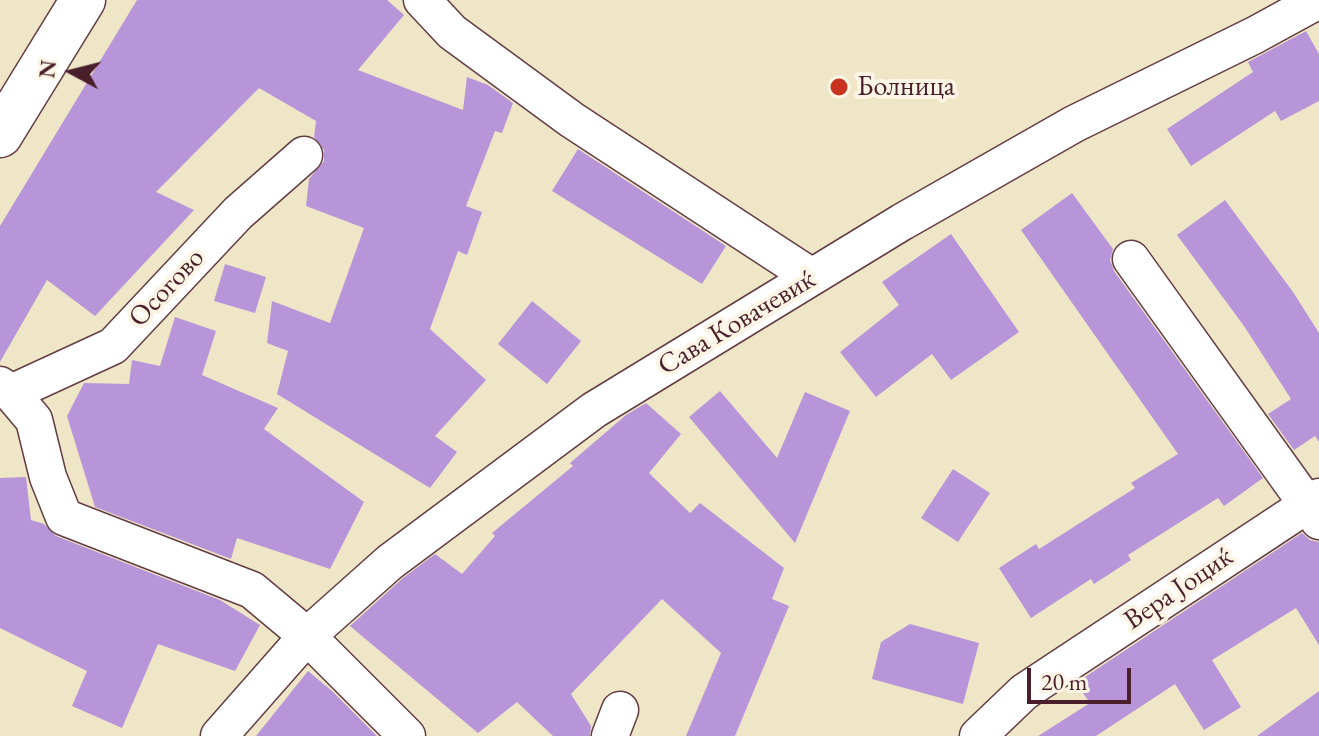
<!DOCTYPE html>
<html>
<head>
<meta charset="utf-8">
<style>
	body { margin:0 }
	#map { position:relative; width:1319px; height:736px; overflow:hidden; background:#efe6c8; font-family:"EB Garamond",serif }
	canvas { display:block }
	.north { position:absolute; left:32px; top:32px; width:80px; height:80px; -webkit-text-stroke:6px #fcf5e5; paint-order:stroke; rotate:277deg; font-size:22px; font-weight:700; line-height:32px; text-align:center; color:#4a1f2b }
	.north::after { content:''; display:block; margin:auto; width:28px; height:36px; background:#4a1f2b; clip-path:polygon(50% 0,100% 100%,50% 72%,0 100%) }
	.scale { position:absolute; left:1027px; top:668px; width:104px; height:36px; box-sizing:border-box; border:4px solid #4a1f2b; border-top:0; padding-left:10px; font-size:24px; line-height:28px; white-space:nowrap; color:#4a1f2b; -webkit-text-stroke:6px #fcf5e5; paint-order:stroke }
</style>
</head>
<body>
<div id="map">
<canvas width="1319" height="736"></canvas>
<div class="north">N</div>
<div class="scale">20 m</div>
</div>
<script>
const context = document.querySelector('canvas').getContext('2d');
context.lineJoin = 'round';
function fillPath(path, color) { context.fillStyle = color; context.fill(path, 'evenodd'); }
const toPath = rows => new Path2D(rows.map(r => 'M' + r).join(''));
function trace(path, color, width, dash) { context.strokeStyle = color; context.lineWidth = width; context.lineCap = dash ? 'butt' : 'round'; context.setLineDash(dash || []); context.stroke(path); }
function write(font, color, halo, rows, align = 'center') {
  context.font = font + ' "EB Garamond",serif'; context.lineWidth = 8; context.setLineDash([]); context.textBaseline = 'middle'; context.strokeStyle = halo; context.fillStyle = color; for (const [text, x, y, turn = 0] of rows) {
    context.save(); context.translate(x, y); context.rotate((+turn || 0) * Math.PI / 180); context.textAlign = isNaN(turn) ? turn : align; if (halo) context.strokeText(text, 0, 0); context.fillText(text, 0, 0); context.restore();
  }
}
const building = toPath([
	[137,0,387,0,404,15,358,70,463,110,467,77,488,85,513,103,502,133,495,131,466,206,482,212,467,255,458,251,430,329,486,380,435,436,457,452,430,488,277,394,288,351,267,343,272,301,330,323,364,228,306,206,309,179,324,161,324,150,314,137,316,121,259,88,156,192,194,210,95,316,47,280,0,362,0,226],
	[1306,31,1319,54,1319,101,1281,121,1275,111,1191,166,1167,129,1253,72,1248,62],
	[578,149,726,246,702,284,552,191],
	[1072,193,1113,249,1110,260,1114,271,1263,478,1224,506,1218,498,1128,555,1131,560,1094,584,1091,579,1031,618,999,568,1036,544,1039,549,1135,488,1131,483,1178,454,1021,230],
	[1225,200,1293,292,1319,333,1319,442,1315,436,1294,450,1268,414,1291,399,1244,326,1177,235],
	[951,234,1019,332,951,380,932,354,876,397,840,352,899,305,882,282],
	[225,264,266,277,255,313,214,301],
	[532,301,581,341,547,384,498,344],
	[175,317,216,331,202,375,278,408,264,429,364,502,330,569,237,538,231,559,95,507,67,416,84,383,129,384,132,360,160,366],
	[720,391,777,458,805,392,850,411,795,543,689,417],
	[646,403,681,434,649,473,690,513,700,503,784,568,772,599,789,606,735,736,686,736,721,653,662,599,571,694,591,726,590,736,553,736,517,702,478,733,350,626,403,578,435,554,462,574,495,536,492,533,573,466,570,463,626,415],
	[953,469,990,493,958,542,921,518],
	[26,477,31,520,44,524,56,536,220,600,260,625,235,671,158,644,122,728,72,706,87,671,0,628,0,478],
	[1302,533,1310,540,1319,542,1319,645,1296,608,1212,660,1241,707,1204,730,1175,684,1096,736,1038,736,1090,703,1076,683],
	[910,624,979,643,963,704,872,679,881,642],
	[308,671,332,691,377,736,256,736],
	[1319,691,1319,736,1257,736]
]);
const street = toPath([
	[422,0,452,32,572,120,812,277],
	[1131,259,1319,521],
	[0,385,11,393,34,420,48,477,64,517,252,590,307,636,407,736],
	[11,393,113,346,238,213,304,155],
	[219,736,307,636,390,562,594,410,902,222,1074,124,1255,35,1319,0],
	[610,736,620,710],
	[978,736,1024,692,1319,497]
]);
const secondary = toPath([
	[0,135,83,0]
]);
const markers = [
	[839,87,10,"#c8321e"]
];
const poiNames = [
	["Болница",857,87]
];
const streetNames = [
	["Осогово",167,288,-47],
	["Сава Ковачевиќ",737,323,-31],
	["Вера Јоциќ",1179,589,-34]
];
fillPath(building, '#b795d8');
trace(street, '#633d43', 39);
trace(secondary, '#633d43', 47);
trace(street, '#fff', 36);
trace(secondary, '#fff', 44);
for (const [x, y, r, color] of markers) { const dot = new Path2D(); dot.arc(x, y, r, 0, 2 * Math.PI); context.fillStyle = color; context.fill(dot); trace(dot, '#fcf5e5', 3); }
write('28px', '#4a1f2b', '#fcf5e5', poiNames, 'left');
write('28px', '#4a1f2b', '#fcf5e5', streetNames);
</script>
</body>
</html>
